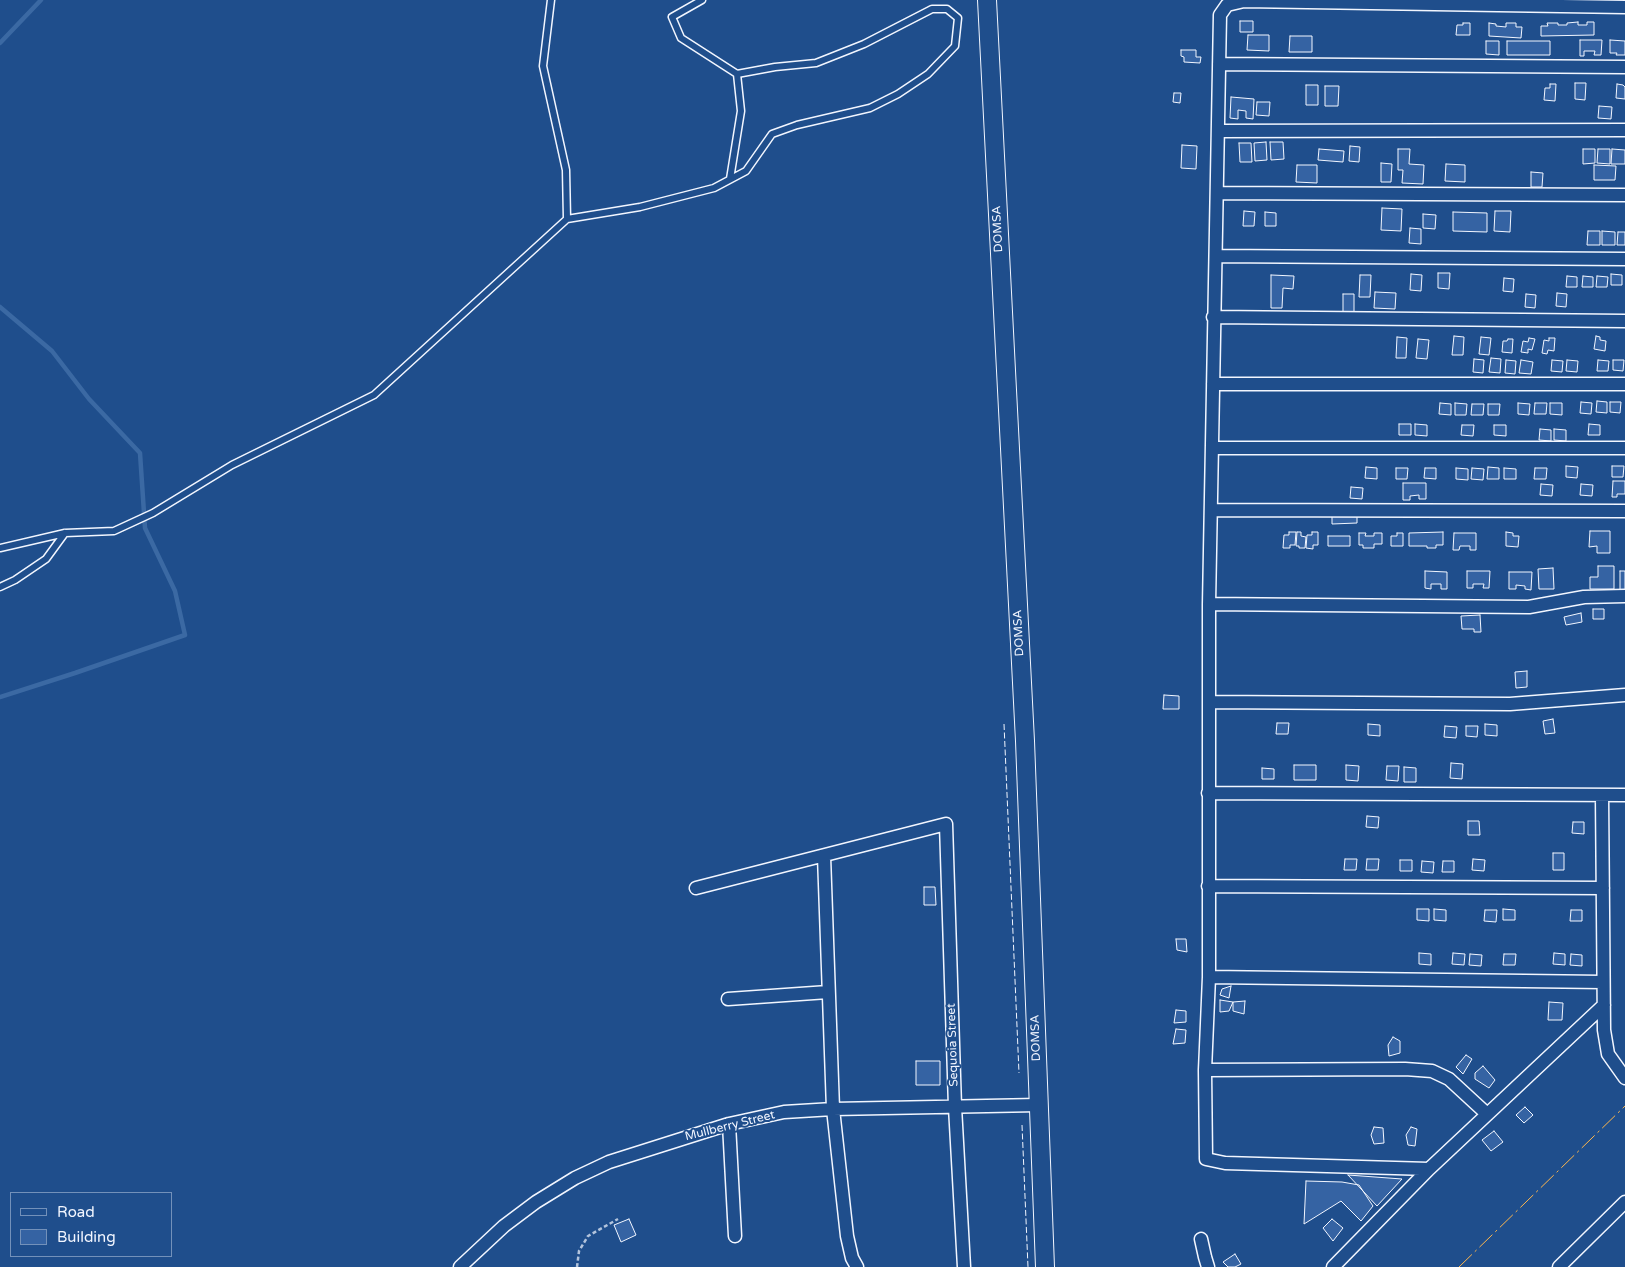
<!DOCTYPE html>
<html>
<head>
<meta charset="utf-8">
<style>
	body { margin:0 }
	#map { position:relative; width:1625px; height:1267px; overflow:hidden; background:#1f4e8c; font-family:"Varela Round",sans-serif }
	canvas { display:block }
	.legend { position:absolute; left:10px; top:1192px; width:162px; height:65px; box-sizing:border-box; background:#1f4e8c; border:1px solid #7391ba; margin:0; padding:6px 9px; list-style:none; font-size:15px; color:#f2f6ff }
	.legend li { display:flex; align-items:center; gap:10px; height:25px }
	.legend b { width:25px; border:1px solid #7391ba }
</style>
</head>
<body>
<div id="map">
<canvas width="1625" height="1267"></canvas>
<ul class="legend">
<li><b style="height:6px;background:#1f4e8c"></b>Road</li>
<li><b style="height:14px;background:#3563a3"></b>Building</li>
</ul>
</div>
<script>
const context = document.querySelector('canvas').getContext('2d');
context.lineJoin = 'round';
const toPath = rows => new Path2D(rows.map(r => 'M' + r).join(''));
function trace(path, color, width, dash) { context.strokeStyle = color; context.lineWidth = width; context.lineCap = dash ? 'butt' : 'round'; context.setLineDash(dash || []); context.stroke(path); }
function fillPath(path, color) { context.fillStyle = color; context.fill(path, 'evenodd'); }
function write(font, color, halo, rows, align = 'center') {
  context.font = font + ' "Varela Round",sans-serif'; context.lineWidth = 4; context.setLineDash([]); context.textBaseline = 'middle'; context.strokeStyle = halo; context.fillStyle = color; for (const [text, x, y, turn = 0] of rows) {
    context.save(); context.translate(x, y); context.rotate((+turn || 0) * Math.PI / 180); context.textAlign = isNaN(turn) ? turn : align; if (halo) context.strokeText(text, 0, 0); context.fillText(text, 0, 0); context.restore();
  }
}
const stream = toPath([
	[0,43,41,0],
	[0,307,52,351,89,399,140,453,145,528,175,591,185,635,75,673,0,697]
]);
const building = toPath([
	[1240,21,1253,21,1253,32,1240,32,1240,21],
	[1578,22,1578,25,1587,25,1587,22,1594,22,1594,35,1541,36,1541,26,1548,26,1547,23,1558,23,1558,25,1567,25,1567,23,1578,22],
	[1463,23,1470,23,1470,35,1456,35,1457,25,1463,25,1463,23],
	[1489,23,1496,24,1496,26,1506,27,1506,23,1516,23,1516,27,1522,27,1521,38,1489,36,1489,23],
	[1248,35,1269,35,1269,51,1247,50,1248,35],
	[1290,36,1312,36,1312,52,1289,52,1290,36],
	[1580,40,1602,40,1601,55,1594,55,1595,51,1584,51,1584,56,1580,56,1580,40],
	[1610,40,1625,41,1625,55,1616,55,1617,53,1610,53,1610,40],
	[1486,41,1499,41,1499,55,1486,54,1486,41],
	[1507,41,1550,41,1550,55,1507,55,1507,41],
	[1181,50,1196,50,1196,57,1201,57,1200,63,1184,62,1184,57,1181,56,1181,50],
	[1575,83,1586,83,1585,100,1575,99,1575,83],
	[1550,84,1556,84,1555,101,1544,100,1545,88,1550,88,1550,84],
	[1617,84,1623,85,1625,87,1625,99,1616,98,1617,84],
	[1306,85,1318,85,1318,105,1306,105,1306,85],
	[1325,86,1339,86,1338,106,1325,106,1325,86],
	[1174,93,1181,93,1180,103,1173,102,1174,93],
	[1231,97,1254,99,1253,119,1246,118,1246,111,1238,110,1238,119,1230,118,1231,97],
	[1257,102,1270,102,1269,116,1256,115,1257,102],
	[1599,106,1612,107,1611,119,1598,118,1599,106],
	[1266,142,1267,160,1255,161,1254,143,1266,142],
	[1270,142,1283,142,1284,159,1271,160,1270,142],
	[1239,143,1251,143,1252,162,1240,162,1239,143],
	[1182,145,1197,146,1196,169,1181,168,1182,145],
	[1350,146,1360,147,1359,162,1349,161,1350,146],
	[1319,149,1344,151,1343,162,1318,160,1319,149],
	[1398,149,1410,149,1409,164,1424,165,1423,184,1402,183,1403,170,1398,170,1398,149],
	[1583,149,1595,149,1595,163,1583,164,1583,149],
	[1598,149,1610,149,1610,164,1597,163,1598,149],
	[1612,149,1625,150,1625,164,1611,164,1612,149],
	[1381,163,1392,164,1391,182,1381,182,1381,163],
	[1446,164,1465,165,1465,182,1445,181,1446,164],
	[1297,165,1317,165,1317,183,1296,182,1297,165],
	[1594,165,1616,166,1615,180,1594,180,1594,165],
	[1531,172,1543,173,1542,187,1531,187,1531,172],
	[1382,208,1402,209,1401,231,1381,230,1382,208],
	[1244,211,1255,212,1254,226,1243,226,1244,211],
	[1495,211,1511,211,1510,232,1494,231,1495,211],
	[1265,212,1276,213,1276,226,1265,226,1265,212],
	[1453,212,1487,213,1487,232,1453,231,1453,212],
	[1423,214,1436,215,1435,229,1423,228,1423,214],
	[1410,228,1421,229,1421,244,1409,243,1410,228],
	[1588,231,1600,231,1600,245,1587,245,1588,231],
	[1602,231,1615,232,1615,245,1602,245,1602,231],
	[1618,232,1625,232,1625,245,1617,245,1618,232],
	[1438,273,1450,273,1449,289,1438,288,1438,273],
	[1411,274,1422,275,1421,291,1410,290,1411,274],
	[1611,274,1622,275,1622,285,1611,285,1611,274],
	[1271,275,1294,276,1293,289,1283,288,1282,308,1271,308,1271,275],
	[1360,275,1371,275,1370,297,1359,297,1360,275],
	[1567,276,1577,277,1577,287,1566,287,1567,276],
	[1583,276,1593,277,1593,287,1582,287,1583,276],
	[1597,276,1608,277,1607,287,1596,287,1597,276],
	[1504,278,1514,279,1513,292,1503,291,1504,278],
	[1375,292,1396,293,1395,309,1374,308,1375,292],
	[1557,293,1567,294,1566,307,1556,306,1557,293],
	[1343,294,1354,294,1354,313,1343,313,1343,294],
	[1526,294,1536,295,1535,308,1525,307,1526,294],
	[1454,336,1464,337,1463,355,1452,355,1454,336],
	[1596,336,1600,337,1600,340,1606,341,1605,351,1594,349,1596,336],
	[1397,337,1407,338,1406,358,1396,358,1397,337],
	[1481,337,1491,338,1489,355,1479,354,1481,337],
	[1529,338,1535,339,1532,350,1528,349,1528,353,1521,352,1523,341,1528,342,1529,338],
	[1549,338,1555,338,1554,351,1548,350,1547,354,1542,353,1544,340,1549,341,1549,338],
	[1418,339,1429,340,1427,359,1416,358,1418,339],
	[1508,339,1513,339,1512,353,1502,352,1503,341,1507,341,1508,339],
	[1491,358,1501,359,1500,373,1489,372,1491,358],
	[1474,359,1484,360,1483,373,1473,372,1474,359],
	[1506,360,1516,361,1515,374,1505,373,1506,360],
	[1521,360,1533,362,1531,374,1519,373,1521,360],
	[1552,360,1563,361,1562,372,1551,371,1552,360],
	[1567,360,1578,361,1577,372,1566,371,1567,360],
	[1598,360,1609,361,1608,371,1597,371,1598,360],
	[1613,360,1624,360,1623,371,1613,370,1613,360],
	[1597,401,1607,402,1607,413,1596,412,1597,401],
	[1581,402,1592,403,1591,414,1580,413,1581,402],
	[1610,402,1621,402,1620,413,1610,412,1610,402],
	[1440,403,1451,404,1451,415,1439,414,1440,403],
	[1455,403,1467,404,1466,415,1455,415,1455,403],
	[1518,403,1530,404,1529,415,1518,414,1518,403],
	[1535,403,1547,403,1546,414,1534,414,1535,403],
	[1550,403,1562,403,1562,415,1550,414,1550,403],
	[1472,404,1484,404,1483,415,1471,415,1472,404],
	[1488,404,1500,404,1499,415,1488,415,1488,404],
	[1399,424,1411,424,1411,435,1399,435,1399,424],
	[1415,424,1427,425,1427,436,1415,435,1415,424],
	[1589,424,1600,425,1600,435,1588,435,1589,424],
	[1462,425,1474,425,1473,436,1461,435,1462,425],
	[1494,425,1506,425,1506,436,1494,435,1494,425],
	[1540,429,1551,430,1551,441,1539,440,1540,429],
	[1554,429,1566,430,1566,441,1554,440,1554,429],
	[1566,466,1578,467,1577,478,1566,477,1566,466],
	[1612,466,1624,466,1623,477,1612,477,1612,466],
	[1366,467,1377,468,1377,479,1365,478,1366,467],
	[1488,467,1499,468,1499,479,1487,479,1488,467],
	[1396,468,1408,468,1407,479,1396,479,1396,468],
	[1425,468,1436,468,1436,479,1424,478,1425,468],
	[1456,468,1468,469,1468,480,1456,479,1456,468],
	[1472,468,1484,469,1483,480,1471,479,1472,468],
	[1504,468,1516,469,1516,479,1504,479,1504,468],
	[1535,468,1547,468,1546,479,1534,479,1535,468],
	[1613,481,1625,481,1625,494,1617,494,1617,497,1612,497,1613,481],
	[1403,483,1426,483,1426,499,1419,499,1419,495,1410,496,1410,500,1403,500,1403,483],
	[1541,484,1553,485,1552,496,1540,495,1541,484],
	[1581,484,1593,485,1592,496,1580,495,1581,484],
	[1351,487,1363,488,1362,499,1350,498,1351,487],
	[1332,513,1357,513,1357,523,1332,524,1332,513],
	[1590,531,1610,531,1610,553,1597,553,1597,546,1589,547,1590,531],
	[1289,532,1296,532,1295,545,1290,545,1290,548,1283,548,1284,535,1289,535,1289,532],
	[1297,532,1301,532,1301,536,1306,537,1305,548,1299,548,1299,546,1296,546,1297,532],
	[1312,532,1318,532,1318,545,1313,545,1313,549,1306,548,1307,535,1312,535,1312,532],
	[1443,532,1443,545,1436,545,1436,548,1427,548,1427,546,1409,546,1409,533,1443,532],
	[1506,532,1513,533,1513,536,1519,536,1518,547,1506,546,1506,532],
	[1359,533,1366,533,1365,536,1374,536,1374,533,1382,533,1382,544,1374,544,1374,548,1363,548,1363,545,1359,545,1359,533],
	[1397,533,1403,533,1403,546,1391,546,1391,536,1397,536,1397,533],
	[1454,533,1476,533,1476,550,1470,550,1470,546,1460,546,1459,550,1453,550,1454,533],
	[1328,536,1350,536,1350,546,1328,546,1328,536],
	[1598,566,1614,566,1614,589,1590,589,1590,577,1598,577,1598,566],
	[1553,568,1554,589,1539,589,1538,569,1553,568],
	[1425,571,1447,572,1447,589,1441,589,1441,584,1431,584,1431,589,1425,588,1425,571],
	[1467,571,1490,571,1489,588,1483,588,1484,584,1473,584,1473,588,1467,588,1467,571],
	[1620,571,1625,571,1625,590,1620,590,1620,571],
	[1509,572,1532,572,1531,590,1525,589,1525,586,1516,585,1516,589,1509,589,1509,572],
	[1593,609,1604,609,1604,619,1593,619,1593,609],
	[1581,613,1582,622,1566,625,1564,617,1581,613],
	[1480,615,1481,632,1474,632,1474,629,1462,629,1461,616,1480,615],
	[1527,671,1527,687,1516,688,1515,672,1527,671],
	[1164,695,1179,696,1179,709,1163,709,1164,695],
	[1553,719,1555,733,1545,734,1543,721,1553,719],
	[1277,723,1289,723,1288,734,1276,734,1277,723],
	[1368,724,1380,725,1380,736,1368,735,1368,724],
	[1485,724,1497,725,1497,736,1485,735,1485,724],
	[1445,726,1457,727,1456,738,1444,737,1445,726],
	[1466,726,1478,726,1477,737,1466,736,1466,726],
	[1451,763,1463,764,1462,779,1450,778,1451,763],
	[1294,765,1316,765,1316,780,1294,780,1294,765],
	[1346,765,1359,766,1358,781,1346,780,1346,765],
	[1387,766,1399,766,1398,781,1386,780,1387,766],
	[1404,767,1416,768,1416,782,1404,782,1404,767],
	[1262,768,1274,769,1274,779,1262,779,1262,768],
	[1367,816,1379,817,1378,828,1366,827,1367,816],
	[1468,821,1479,821,1480,835,1468,835,1468,821],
	[1573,822,1584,822,1584,834,1572,833,1573,822],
	[1553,853,1564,853,1564,870,1553,870,1553,853],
	[1345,859,1357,859,1356,870,1344,870,1345,859],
	[1367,859,1379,859,1378,870,1366,870,1367,859],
	[1473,859,1485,860,1484,871,1472,870,1473,859],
	[1400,860,1412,860,1412,871,1400,871,1400,860],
	[1422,861,1434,862,1433,873,1421,872,1422,861],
	[1443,861,1454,861,1454,872,1442,872,1443,861],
	[924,887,935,887,936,905,924,905,924,887],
	[1417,909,1429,909,1429,921,1417,920,1417,909],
	[1434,909,1446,910,1446,921,1434,920,1434,909],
	[1503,909,1515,910,1515,920,1503,920,1503,909],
	[1485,910,1497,910,1496,922,1484,921,1485,910],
	[1571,910,1582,910,1582,921,1570,921,1571,910],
	[1176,939,1186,939,1187,952,1177,950,1176,939],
	[1419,953,1431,954,1431,965,1419,964,1419,953],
	[1453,953,1465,954,1464,965,1452,964,1453,953],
	[1554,953,1565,954,1565,965,1553,964,1554,953],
	[1470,954,1482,955,1481,966,1469,965,1470,954],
	[1504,954,1516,954,1515,965,1503,965,1504,954],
	[1571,954,1582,955,1582,966,1570,965,1571,954],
	[1231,986,1229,998,1220,995,1222,989,1231,986],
	[1220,1000,1233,1002,1229,1011,1220,1012,1220,1000],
	[1245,1001,1244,1014,1233,1011,1233,1002,1245,1001],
	[1549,1002,1563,1003,1562,1020,1548,1020,1549,1002],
	[1176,1010,1186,1011,1186,1022,1174,1023,1176,1010],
	[1176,1029,1186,1030,1185,1043,1173,1044,1176,1029],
	[1393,1037,1400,1041,1400,1053,1389,1056,1388,1045,1393,1037],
	[1466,1055,1472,1059,1463,1074,1456,1067,1466,1055],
	[916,1061,940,1061,940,1085,916,1085,916,1061],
	[1483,1066,1495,1080,1489,1088,1475,1079,1475,1073,1483,1066],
	[1525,1107,1533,1115,1524,1123,1516,1115,1525,1107],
	[1374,1127,1383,1128,1384,1143,1374,1144,1371,1135,1374,1127],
	[1411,1127,1417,1129,1415,1146,1408,1145,1406,1135,1411,1127],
	[1494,1131,1503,1142,1491,1151,1482,1140,1494,1131],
	[1348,1175,1402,1179,1377,1206,1348,1175],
	[1306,1181,1342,1182,1359,1185,1373,1206,1361,1221,1341,1201,1304,1224,1306,1181],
	[629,1219,636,1235,621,1242,614,1225,629,1219],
	[1332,1219,1343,1228,1333,1241,1323,1228,1332,1219],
	[1235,1254,1241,1264,1235,1267,1228,1267,1223,1262,1235,1254]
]);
const path = toPath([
	[577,1267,579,1251,588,1236,618,1219]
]);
const lane = toPath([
	[551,0,543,66,566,170,567,219],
	[730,179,741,111,737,74],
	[0,548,65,533,114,531,153,513,232,465,374,395,567,219,640,207,714,188,746,171,772,134,797,125,870,108,898,94,928,74,955,46,958,18,947,9,932,9,864,44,816,63,775,67,737,74,681,38,672,17,702,0],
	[0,587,15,580,46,559,65,533]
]);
const street = toPath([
	[1219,64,1625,67],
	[1218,131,1625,130],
	[1217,193,1625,195],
	[1216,256,1625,259],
	[1213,317,1625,321],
	[1213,384,1625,384],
	[1212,448,1625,448],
	[1211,510,1625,511],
	[1209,604,1529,607,1584,597,1625,596],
	[1210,702,1510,704,1625,695],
	[1208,793,1625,795],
	[1602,795,1604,1030,1608,1054,1625,1078],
	[824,856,833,1109,847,1236,852,1258,857,1267],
	[1208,886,1603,888],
	[696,888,946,824,955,1107,964,1267],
	[1209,977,1603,982],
	[728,999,828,992],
	[1205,1070,1405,1069,1432,1071,1449,1079,1487,1114],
	[729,1124,735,1236],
	[1429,1169,1225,1163,1206,1159,1205,1070,1209,977,1209,604,1220,15,1227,5,1244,1,1625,7],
	[1201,1239,1205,1257,1208,1267],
	[460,1267,504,1226,536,1202,575,1178,609,1162,729,1124,784,1112,833,1109,1038,1105],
	[1333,1267,1429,1169,1604,1005],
	[1559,1267,1625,1202]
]);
const secondary = toPath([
	[987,0,1025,741,1045,1267]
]);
const fence = toPath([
	[1004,724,1019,1073],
	[1022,1125,1028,1267]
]);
const power = toPath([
	[1459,1267,1625,1106]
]);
const streetNames = [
	["DOMSA",998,229,-93],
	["DOMSA",1019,633,-93],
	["DOMSA",1036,1038,-92],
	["Sequoia Street",953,1045,-92],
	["Mullberry Street",730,1126,-14]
];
trace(stream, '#3b69a3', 4.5);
fillPath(building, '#3563a3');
trace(building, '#f2f6ff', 1);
trace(lane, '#f2f6ff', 9);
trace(street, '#f2f6ff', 15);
trace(secondary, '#f2f6ff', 20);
trace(path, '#b3c4dc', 2.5, [4, 2.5]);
trace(lane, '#1f4e8c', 6);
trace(street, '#1f4e8c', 12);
trace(secondary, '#1f4e8c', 18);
trace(fence, '#f2f6ff', 1, [6, 2.5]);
trace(power, '#ffb74d', 1, [18, 4, 2.5, 4]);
write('12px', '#f2f6ff', '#1f4e8c', streetNames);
</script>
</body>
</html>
